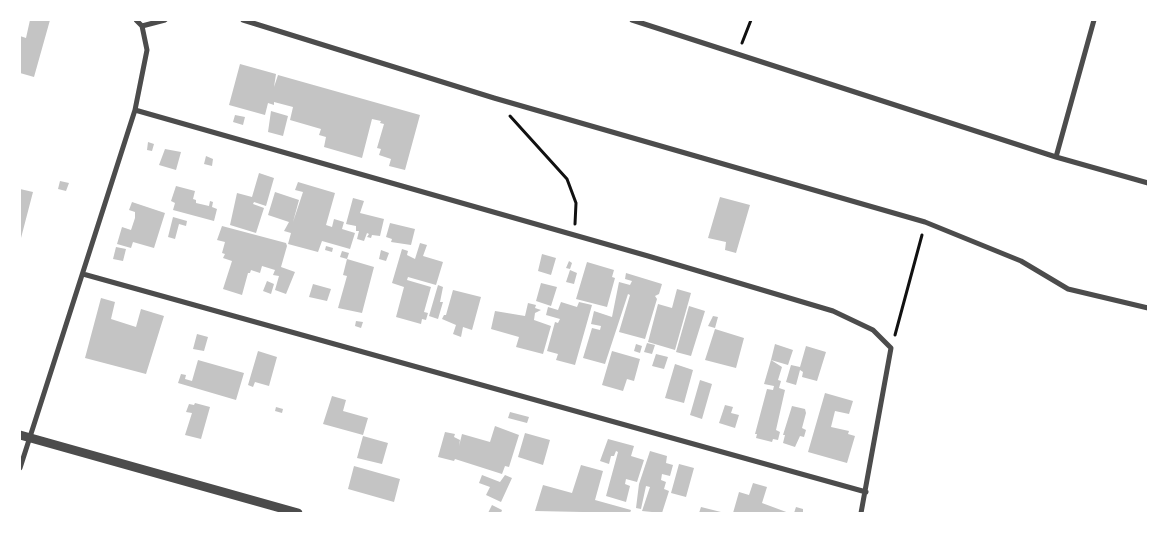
<!DOCTYPE html>
<html>
<head>
<meta charset="utf-8">
<style>
	body { margin:0 }
	#map { position:relative; width:1168px; height:533px; overflow:hidden; background:#fff; font-family:"PT Sans",sans-serif }
	canvas { display:block }
	.frame { position:absolute; inset:0; border:21px solid #fff; pointer-events:none }
</style>
</head>
<body>
<div id="map">
<canvas width="1168" height="533"></canvas>
<div class="frame"></div>
</div>
<script>
const context = document.querySelector('canvas').getContext('2d');
context.lineJoin = 'round';
function fillPath(path, color) { context.fillStyle = color; context.fill(path, 'evenodd'); }
const toPath = rows => new Path2D(rows.map(r => 'M' + r).join(''));
function trace(path, color, width, dash) { context.strokeStyle = color; context.lineWidth = width; context.lineCap = dash ? 'butt' : 'round'; context.setLineDash(dash || []); context.stroke(path); }
const building = toPath([
	[30,20,50,20,34,77,20,73,20,36,26,38],
	[240,64,276,74,274,87,278,75,420,115,405,170,389,166,391,159,379,155,381,149,377,148,384,124,380,123,381,121,372,119,362,158,324,147,326,137,319,135,321,129,290,120,293,107,274,102,274,105,268,103,265,115,229,105],
	[271,111,288,116,283,136,268,132],
	[235,115,245,117,243,125,233,122],
	[148,142,154,144,152,151,147,150],
	[165,149,181,152,176,170,159,165],
	[206,156,213,159,212,166,204,164],
	[259,173,274,178,266,206,254,202,253,204,264,208,256,233,230,225,237,193,252,197],
	[60,181,69,183,66,191,58,189],
	[298,182,335,193,326,225,332,227,334,219,344,222,342,229,355,233,350,249,322,241,318,252,288,244,291,233,284,231,289,222,268,215,275,192,299,200,293,222,303,192,295,190],
	[176,186,195,191,193,199,196,200,196,203,209,206,210,201,213,202,212,207,217,209,214,221,173,210,175,203,171,201],
	[20,189,33,192,21,238,20,238],
	[720,197,750,205,736,253,725,250,726,242,708,238],
	[353,198,364,201,360,213,384,219,380,236,372,235,371,238,367,237,369,234,367,233,364,241,357,239,359,231,356,231,356,226,346,224],
	[132,202,165,213,154,248,133,242,131,248,117,244,122,227,131,230,135,218,135,212,129,210],
	[173,217,187,221,186,226,179,224,175,239,168,237],
	[390,223,415,229,411,245,391,242,392,239,386,237],
	[222,226,286,243,287,246,281,267,295,272,286,294,275,290,279,276,273,275,275,270,262,266,260,273,251,270,250,273,248,273,242,295,223,289,232,261,223,258,225,254,222,253,225,242,217,240],
	[420,243,427,245,423,256,443,262,436,285,408,277,407,280,431,287,424,312,428,313,426,320,422,319,421,324,396,317,404,287,392,283,402,249,408,251,407,255,415,259],
	[326,246,333,248,332,252,325,250],
	[116,247,126,249,123,261,113,259],
	[381,250,389,253,386,261,379,259],
	[342,251,349,253,347,259,340,257],
	[542,254,556,258,551,275,538,271],
	[347,259,374,267,362,313,338,308,347,276,343,275],
	[569,261,572,263,570,269,566,268],
	[587,262,614,270,612,277,615,278,607,307,576,299],
	[570,270,577,273,574,284,566,282],
	[626,273,662,284,659,294,655,296,657,299,645,339,619,332,630,295,628,294,605,364,583,358,592,328,600,330,601,326,591,324,594,311,612,317,619,282,630,285,632,281,625,279],
	[267,281,274,284,271,294,263,291],
	[541,283,557,287,551,306,536,301],
	[313,284,331,289,327,301,309,297],
	[438,285,443,287,440,302,443,302,438,319,429,316],
	[677,289,691,293,675,350,648,342,658,304,672,308],
	[453,290,481,297,472,330,463,327,461,337,453,334,456,325,442,319,444,315,446,315],
	[101,298,115,302,111,319,136,327,141,309,164,316,146,374,85,358],
	[561,302,577,307,579,302,592,305,575,365,556,360,558,354,547,351,555,322,558,323,560,319,546,315,548,307,558,310],
	[528,303,536,305,535,308,541,310,535,313,534,320,551,326,543,354,516,347,519,337,491,329,495,311,525,316],
	[689,306,705,311,691,356,676,352],
	[713,316,718,317,715,328,708,326],
	[356,321,363,322,361,328,355,326],
	[715,329,744,338,736,368,705,360],
	[197,334,208,337,204,351,193,349],
	[647,343,655,345,652,354,644,352],
	[636,344,642,346,640,353,634,351],
	[775,344,793,350,788,365,771,360],
	[806,346,826,352,817,381,802,377,803,372,800,370,796,385,786,382,791,365,800,367],
	[258,351,277,357,269,386,255,382,253,387,248,385],
	[612,351,640,359,634,381,627,379,623,391,602,385],
	[656,354,668,357,664,369,652,366],
	[198,360,244,373,236,400,178,383,181,374,186,375,185,379,192,381],
	[771,360,782,367,778,380,781,381,779,388,785,390,776,430,780,432,778,440,773,439,772,442,756,438,757,434,755,434,767,389,773,390,774,386,764,384],
	[675,364,693,370,684,403,665,398],
	[700,380,712,384,702,419,690,415],
	[825,393,853,401,849,414,835,411,831,427,849,431,848,434,855,436,847,463,808,452],
	[332,396,346,400,343,411,368,418,363,435,323,424],
	[195,403,210,407,201,439,185,435,192,413,186,412,189,404,194,405],
	[725,405,733,407,731,413,739,415,735,428,719,423],
	[792,406,805,409,806,413,802,428,806,430,804,437,800,436,795,447,783,443,785,435,783,435],
	[276,407,283,409,282,413,275,411],
	[510,412,529,417,527,423,508,418],
	[495,426,519,435,509,467,505,466,502,474,455,459,454,461,438,457,445,432,455,434,454,437,460,440,459,446,462,434,490,442],
	[525,433,550,440,543,465,518,457],
	[363,436,388,443,382,464,357,458],
	[608,439,634,446,631,456,644,460,637,482,626,479,625,484,630,486,626,502,606,496,618,452,616,451,614,456,611,456,609,464,600,461],
	[650,451,667,456,666,463,673,465,670,476,662,474,661,480,666,482,664,489,669,491,662,513,642,511,650,487,646,486,641,509,636,508,639,484],
	[679,464,694,468,686,497,671,493],
	[581,465,603,471,595,500,631,510,630,513,535,511,543,485,572,493],
	[354,466,400,479,394,502,348,489],
	[482,475,500,482,505,475,512,478,501,502,486,495,490,487,479,483],
	[753,483,767,487,762,503,789,513,733,513,739,492,749,495],
	[492,505,502,510,501,513,488,513],
	[701,507,721,512,721,513,699,513],
	[796,507,803,509,803,513,794,513]
]);
const path = toPath([
	[742,43,751,20],
	[510,116,567,179,576,203,575,224],
	[895,335,922,235]
]);
const minor = toPath([
	[136,20,142,26],
	[243,20,494,98,925,222,1021,261,1068,289,1148,308],
	[632,20,1056,157,1148,183],
	[142,26,165,20],
	[135,110,648,256,833,311,873,330,891,348,861,513],
	[1056,157,1094,20],
	[83,274,866,492],
	[20,468,135,110,147,50,142,26]
]);
const tertiary = toPath([
	[20,435,298,513]
]);
fillPath(building, '#c4c4c4');
trace(path, '#111', 3);
trace(minor, '#4c4c4c', 5);
trace(tertiary, '#4c4c4c', 9);
</script>
</body>
</html>
